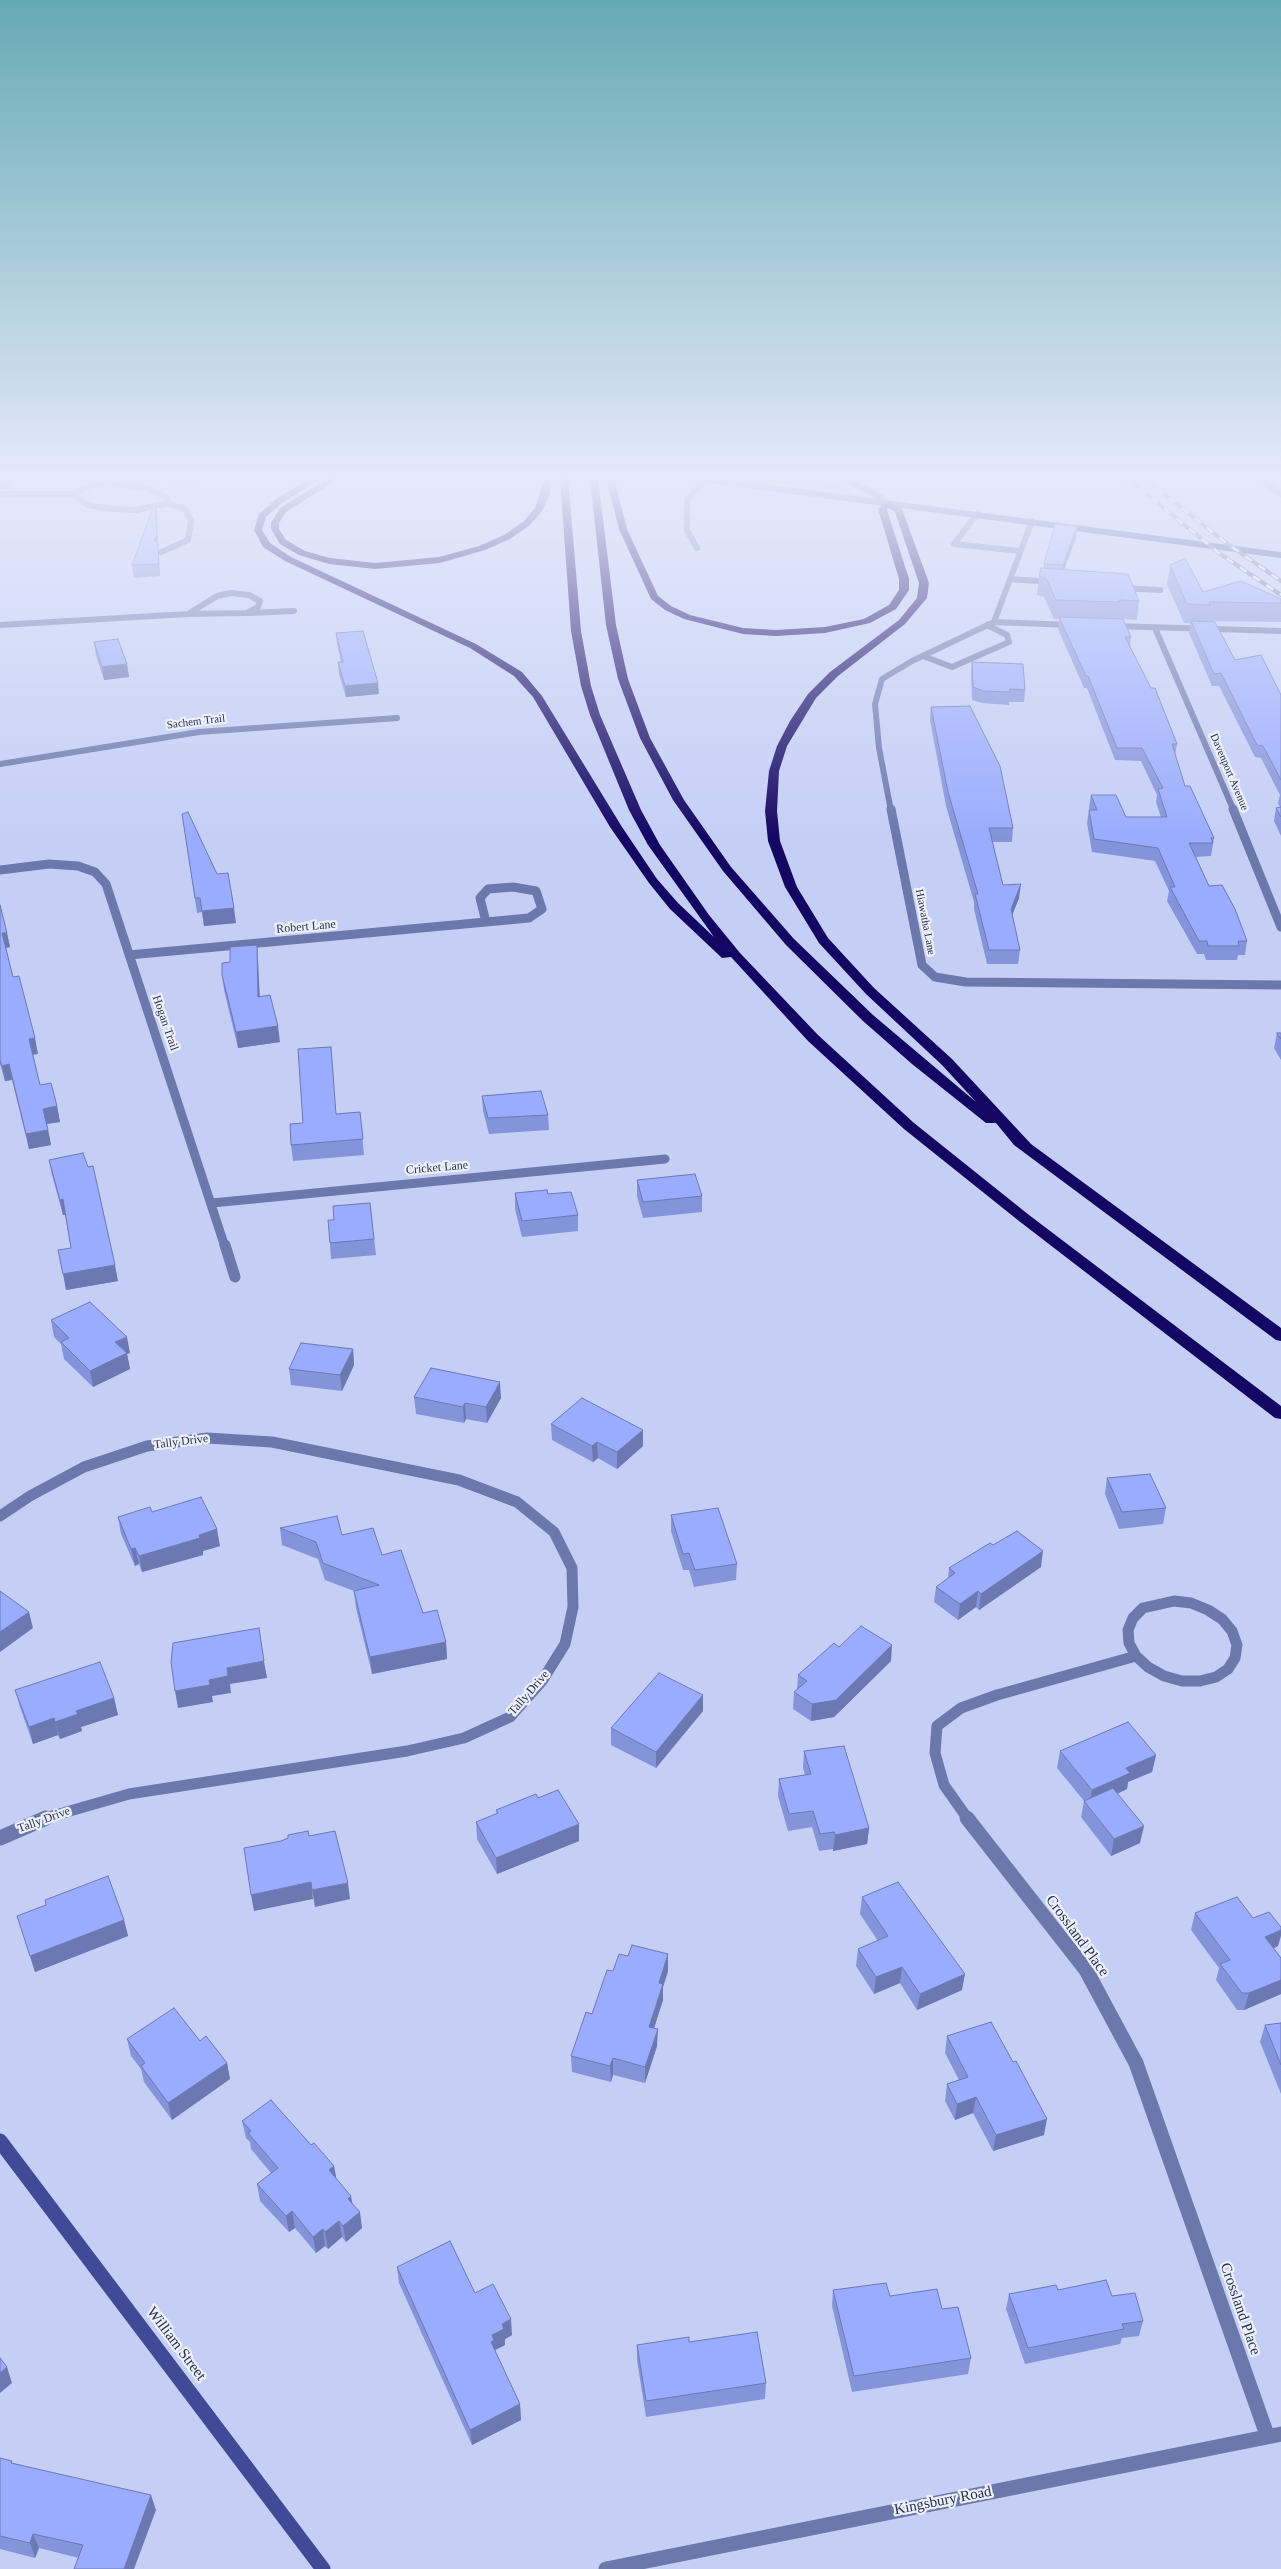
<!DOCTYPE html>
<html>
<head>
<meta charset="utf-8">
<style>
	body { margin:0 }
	canvas { display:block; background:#c5cff6 }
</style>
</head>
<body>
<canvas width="1281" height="2569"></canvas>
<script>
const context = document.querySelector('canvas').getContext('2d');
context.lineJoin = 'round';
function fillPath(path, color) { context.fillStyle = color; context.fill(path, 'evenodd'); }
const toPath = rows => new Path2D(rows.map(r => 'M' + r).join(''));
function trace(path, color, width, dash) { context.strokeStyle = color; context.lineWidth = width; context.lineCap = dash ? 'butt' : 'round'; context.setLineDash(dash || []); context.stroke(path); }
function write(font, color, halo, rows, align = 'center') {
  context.font = font + ' Georgia,serif'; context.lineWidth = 4.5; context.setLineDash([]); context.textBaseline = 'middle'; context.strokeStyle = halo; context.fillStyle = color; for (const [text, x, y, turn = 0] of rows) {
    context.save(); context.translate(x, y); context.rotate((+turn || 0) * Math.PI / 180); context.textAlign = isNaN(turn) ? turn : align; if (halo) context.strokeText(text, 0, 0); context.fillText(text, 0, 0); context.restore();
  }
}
const green = toPath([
	[741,478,828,478,851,491]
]);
const lane = toPath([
	[977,514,954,544,1020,551],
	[697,548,687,530,687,503,688,498,705,479],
	[1010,579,1052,582],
	[1121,588,1160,590],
	[923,656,952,667,1009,642,1007,635,987,625]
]);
const streetFar3 = toPath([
	[1259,478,1281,495],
	[110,483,147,488,167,497,167,503,137,510,111,509,88,505,73,494,93,485,110,483],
	[0,494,73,494],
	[161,552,188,540,191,521,185,509,167,503],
	[231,593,249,595,260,601,258,607,247,613,188,614,217,596,231,593],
	[250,613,294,611],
	[994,622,1032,521],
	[0,625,188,614],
	[1114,626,1281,631],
	[1155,628,1234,811],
	[0,764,199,732,397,718],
	[891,811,879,748,875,704,882,679,912,661,994,622,1072,625]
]);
const streetFar2 = toPath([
	[891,809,922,965,935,977,966,982,1281,985],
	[1233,809,1281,927],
	[0,870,49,864,78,866,95,872,106,884,225,1247],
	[513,887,536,891,542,909,529,918,486,922,480,898,488,889,513,887],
	[129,955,486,922],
	[212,1203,665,1159]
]);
const streetFar1 = toPath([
	[225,1245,235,1277],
	[0,1516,30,1496,84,1467,147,1446,207,1438,272,1442,459,1480,517,1502,554,1532,572,1568,573,1607,565,1644,542,1681,510,1717,464,1738,407,1751,129,1794,42,1819],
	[1174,1601,1191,1603,1208,1610,1222,1619,1232,1631,1237,1645,1235,1658,1228,1669,1216,1677,1200,1681,1182,1681,1164,1676,1148,1667,1136,1656,1129,1643,1128,1630,1133,1618,1143,1608,1174,1601],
	[968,1819,944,1785,935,1753,937,1726,961,1708,997,1695,1136,1656]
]);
const street = toPath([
	[967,1818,1086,1970,1136,2063,1267,2435],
	[0,1838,46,1818],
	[606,2569,1281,2434]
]);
const secondaryFar1 = toPath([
	[694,478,1281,555],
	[843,478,875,494,888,504]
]);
const secondary = toPath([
	[0,2141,323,2569]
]);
const highway = toPath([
	[311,478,321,478,282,503,266,517,262,530,270,543,291,557,476,644,522,672,542,696,622,827,657,879,678,903,714,937,648,845,629,810,590,715,581,686,571,631,560,478,568,478,581,631,591,686,600,715,641,810,660,845,709,915,740,953,818,1035,914,1123,1029,1215,1281,1406,1281,1419,1275,1418,1019,1221,904,1129,808,1041,731,957,722,958,670,909,649,883,610,827,533,697,514,676,470,648,285,561,263,547,254,530,259,514,276,499,311,478],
	[329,478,339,478,286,512,279,523,279,529,286,540,305,551,330,558,375,563,439,557,479,546,504,535,524,521,535,508,545,478,553,478,549,496,542,511,530,525,510,539,485,550,440,563,375,569,329,564,299,555,280,544,271,529,271,523,280,508,329,478],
	[590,478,598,478,616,625,628,679,650,738,684,800,731,867,794,939,873,1015,976,1102,942,1065,866,994,819,943,785,887,768,841,765,811,769,771,777,746,790,721,808,694,830,672,899,620,917,598,919,583,895,512,888,508,887,510,909,579,909,590,896,609,870,623,825,633,776,636,743,634,684,619,665,610,651,599,619,529,606,478,614,478,627,529,658,596,671,606,690,615,743,628,776,630,825,627,864,619,889,605,899,590,899,579,878,509,888,501,902,509,929,583,927,598,905,624,838,676,816,698,787,746,779,771,777,811,780,841,797,887,828,938,874,988,952,1059,1031,1144,1281,1328,1281,1341,1276,1340,1014,1145,996,1123,986,1123,912,1064,863,1021,786,945,723,871,673,800,640,738,618,679,606,625,590,478]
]);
const rail = toPath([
	[1127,478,1219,553,1281,595],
	[1144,478,1225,542,1281,581]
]);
const wall = toPath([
	[131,478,155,478,155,482],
	[170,478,204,478,190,487,178,485],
	[155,502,157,514,158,548,160,576,134,578,132,565],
	[1077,526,1076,538,1064,569,1139,601,1137,620,1123,619,1131,637,1130,646,1177,744,1175,756,1185,786,1214,838,1211,856,1196,857,1209,886,1247,941,1245,955,1238,955,1237,960,1206,960,1204,954,1197,954,1167,901,1169,891,1155,861,1092,852,1087,823,1089,810,1090,810,1089,808,1091,795,1126,817,1161,817,1156,802,1157,795,1141,761,1115,760,1087,688,1084,688,1058,629,1059,619,1054,619,1044,597,1037,595,1039,576,1043,568,1044,564],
	[1170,565,1203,592,1281,599,1281,622,1208,621,1207,622,1235,660,1281,695,1281,836,1274,821,1276,808,1280,807,1278,803,1280,795,1261,758,1255,757,1219,686,1212,686,1189,633,1190,623,1184,623,1167,584],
	[336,633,379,694,346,697,339,674,338,662,341,662,337,644],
	[94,642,127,664,129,677,104,680,96,655],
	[972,662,1025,690,1024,702,1009,702,1009,705,982,703,972,700,971,674],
	[931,707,1013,828,1012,842,992,842,1003,885,1019,898,1012,915,1020,950,1018,964,987,964,974,909,974,902,946,806,930,720],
	[182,814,236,923,204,926,202,912,197,913],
	[0,905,10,947,6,948,13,977,38,1054,33,1054,40,1085,57,1106,60,1122,47,1124,51,1145,29,1149,12,1080,5,1081,0,1064],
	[258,960,260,997,280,1042,238,1048,224,990,222,975],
	[1277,1033,1281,1033,1281,1060,1274,1048],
	[482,1096,548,1115,549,1130,489,1134,483,1111],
	[360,1112,364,1155,293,1161,291,1145,337,1114],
	[49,1160,118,1281,66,1290,71,1248,65,1215,63,1215,52,1175],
	[637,1180,702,1196,702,1212,643,1218,637,1196],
	[515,1193,548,1194,578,1215,578,1231,522,1237,515,1209],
	[370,1203,376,1255,331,1259,330,1243,334,1220],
	[51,1320,130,1353,127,1354,130,1369,93,1387,64,1359,61,1344,54,1337],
	[353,1349,354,1365,342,1391,291,1385,289,1369],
	[414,1397,501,1398,487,1423,466,1419,464,1423,416,1414],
	[551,1424,643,1446,617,1469,598,1458,593,1462,552,1440],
	[1107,1478,1166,1508,1163,1524,1119,1529,1105,1494],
	[152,1512,220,1546,203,1551,203,1555,142,1572,139,1564,135,1566,121,1534,118,1517],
	[671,1515,737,1564,736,1580,694,1587,689,1570,683,1570,671,1531],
	[280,1528,342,1535,382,1555,423,1613,446,1642,447,1659,372,1674,356,1608,354,1591,325,1580,318,1559,282,1545],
	[993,1545,1041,1567,979,1610,976,1607,958,1620,934,1602,936,1587,948,1578,949,1568],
	[839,1647,891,1661,834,1717,811,1721,793,1709,794,1692,797,1689,798,1675],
	[15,1690,114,1698,118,1715,81,1727,82,1731,60,1739,58,1735,33,1744,20,1707],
	[703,1711,656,1768,611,1745,611,1728],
	[804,1751,869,1828,867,1844,833,1851,833,1849,819,1851,812,1827,788,1831,778,1796,779,1779,805,1775,803,1768],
	[1060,1751,1156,1755,1152,1772,1128,1782,1127,1789,1117,1794,1140,1843,1111,1856,1081,1817,1084,1801,1057,1768],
	[538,1798,579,1841,497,1874,477,1839,476,1822,497,1814,496,1810],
	[862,1897,962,1990,917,2010,900,1983,874,1994,856,1966,858,1949,878,1941,860,1914],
	[1195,1913,1253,1918,1278,1946,1274,1948,1281,1958,1281,1994,1244,2010,1237,2010,1216,1980,1219,1968,1191,1930],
	[17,1916,124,1920,128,1936,35,1972],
	[613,1971,668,1971,663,1987,663,2000,654,2028,657,2046,645,2083,613,2075,611,2082,572,2072,571,2056],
	[1281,2023,1281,2094,1260,2042,1265,2025],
	[947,2036,1013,2062,1044,2135,993,2151,973,2113,955,2120,945,2101,947,2084,959,2080,945,2053],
	[127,2039,200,2041,227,2063,230,2079,172,2120,144,2082,141,2069,131,2056],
	[242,2121,311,2145,334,2166,336,2179,352,2203,362,2228,346,2242,342,2237,328,2249,325,2246,316,2253,295,2228,289,2232,260,2201,257,2184,271,2173,251,2149,250,2142,246,2138],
	[397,2267,475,2293,512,2335,505,2339,505,2345,495,2350,495,2352,520,2404,521,2420,472,2445,399,2283],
	[833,2290,890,2296,942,2309,971,2358,968,2374,852,2392,832,2306],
	[1058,2290,1112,2296,1143,2321,1139,2336,1122,2338,1120,2344,1025,2364,1006,2309,1009,2294],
	[689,2342,766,2383,765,2399,646,2417,637,2360,637,2345],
	[0,2458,13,2463,156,2510,79,2558,39,2548,35,2558,0,2549]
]);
const shadedWall = toPath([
	[8,478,15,478,9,489,0,490,0,480],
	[189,478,204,478,190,487],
	[155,502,157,514,158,548,160,576,154,540],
	[1077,526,1076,538,1061,578,1063,565],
	[127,664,129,677,104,680,102,667],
	[378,683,379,694,346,697,345,686],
	[1021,884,1019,898,1009,923,1011,909],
	[234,908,236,923,204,926,202,911],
	[2,933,7,933,10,947,5,948],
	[257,945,258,960,260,1012,258,997],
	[278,1026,280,1042,238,1048,236,1032],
	[35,1038,38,1054,32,1055,29,1039],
	[9,1064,12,1080,5,1081,2,1066],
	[57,1106,60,1122,46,1124,43,1109],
	[48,1130,51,1145,29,1149,26,1134],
	[63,1199,66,1215,63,1215,60,1200],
	[115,1265,118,1281,66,1290,63,1274],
	[127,1337,130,1353,127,1354,130,1369,93,1387,90,1371,115,1342],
	[353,1349,354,1365,342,1391,340,1375],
	[500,1382,501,1398,487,1423,486,1407],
	[465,1403,466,1419,464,1423,463,1407],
	[643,1430,643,1446,617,1469,617,1452],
	[597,1442,598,1458,593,1462,592,1446],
	[217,1529,220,1546,203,1551,203,1555,142,1572,139,1556],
	[135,1548,139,1564,135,1566,131,1549],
	[1043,1551,1041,1567,979,1610,981,1594],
	[978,1591,976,1607,958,1620,960,1604],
	[29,1612,33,1628,0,1652,0,1632],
	[446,1642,447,1659,372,1674,370,1657],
	[892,1645,891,1661,834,1717,811,1721,812,1704],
	[264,1661,267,1678,230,1684,231,1693,212,1696,213,1702,178,1708,175,1691,209,1680,227,1668],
	[703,1695,703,1711,656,1768,656,1752],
	[114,1698,118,1715,81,1727,82,1731,60,1739,55,1722,76,1711],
	[54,1718,58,1735,33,1744,29,1727],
	[1156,1755,1152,1772,1128,1782,1127,1789,1089,1807,1092,1790,1126,1768],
	[579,1824,579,1841,497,1874,496,1858],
	[1144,1826,1140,1843,1111,1856,1114,1839],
	[869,1828,867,1844,833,1851,835,1835],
	[311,1882,313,1899,254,1911,251,1895],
	[348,1883,350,1899,315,1907,312,1890],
	[124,1920,128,1936,35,1972,30,1956],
	[1281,1930,1281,1936,1278,1946,1261,1954,1265,1937],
	[668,1954,668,1971,663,1987,663,2000,649,2044,649,2027,659,1983],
	[902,1967,900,1983,874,1994,876,1977],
	[965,1974,962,1990,917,2010,920,1994],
	[1281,1980,1281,1994,1244,2010,1249,1993],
	[658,2029,657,2046,645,2083,645,2067],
	[613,2058,613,2075,611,2082,610,2066],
	[227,2063,230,2079,172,2120,168,2103],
	[976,2097,973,2113,955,2120,957,2104],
	[1047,2119,1044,2135,993,2151,996,2135],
	[334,2166,337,2182,329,2170],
	[351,2196,354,2212,348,2199],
	[292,2211,295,2228,289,2232,286,2216],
	[360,2212,362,2228,346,2242,343,2226],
	[339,2221,342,2237,328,2249,325,2232],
	[323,2229,325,2246,316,2253,313,2237],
	[511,2319,512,2335,505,2339,505,2345,495,2350,496,2356,491,2342,492,2335,502,2324],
	[7,2367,12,2383,0,2393,0,2373],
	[520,2404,521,2420,472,2445,470,2430],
	[151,2495,156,2510,134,2569,124,2569],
	[33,2534,39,2548,35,2558,30,2543]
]);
const building = toPath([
	[0,478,8,478,7,479,0,480,0,478],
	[155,502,157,535,154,540,158,544,159,564,132,565,155,502],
	[1055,524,1077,526,1063,565,1044,564,1055,524],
	[1185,558,1203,592,1241,581,1281,599,1281,603,1209,602,1210,605,1187,604,1170,565,1185,558],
	[1041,568,1128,574,1139,601,1119,600,1120,602,1056,600,1046,578,1039,576,1041,568],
	[1059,617,1123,619,1131,637,1125,637,1151,688,1155,688,1177,744,1172,744,1185,786,1190,786,1214,838,1211,838,1213,843,1189,843,1209,886,1222,885,1235,909,1247,941,1238,941,1239,946,1208,946,1207,941,1199,941,1170,887,1175,887,1158,848,1094,839,1089,810,1097,810,1091,795,1116,795,1126,817,1167,817,1158,789,1163,788,1142,748,1117,748,1088,676,1086,676,1059,617],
	[1191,621,1215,622,1235,660,1261,655,1281,695,1281,780,1263,746,1257,745,1221,673,1214,674,1191,621],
	[363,631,378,683,345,686,338,662,343,662,336,633,363,631],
	[118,639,127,664,102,667,94,642,118,639],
	[972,662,1023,664,1025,690,1010,689,1010,692,983,691,973,687,972,662],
	[970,706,1000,766,1013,828,989,828,1003,885,1021,884,1011,909,1020,950,989,950,975,894,978,894,948,792,931,707,970,706],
	[1281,807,1281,817,1276,808,1281,807],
	[188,812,217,874,228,873,234,908,202,911,200,898,195,898,182,814,188,812],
	[0,905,7,933,2,933,13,977,19,976,35,1038,29,1039,40,1085,51,1083,57,1106,43,1109,48,1130,26,1134,9,1064,2,1066,0,1060,0,905],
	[257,945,258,997,270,995,278,1026,236,1032,222,975,222,963,230,962,230,947,257,945],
	[1277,1033,1281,1033,1281,1039,1277,1033],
	[331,1047,336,1114,360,1112,363,1139,291,1145,290,1124,303,1123,298,1049,331,1047],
	[541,1091,548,1115,488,1118,482,1096,541,1091],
	[83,1153,88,1167,93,1166,115,1265,63,1274,58,1250,71,1248,63,1199,60,1200,49,1160,83,1153],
	[695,1174,702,1196,643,1202,637,1180,695,1174],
	[547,1190,548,1194,571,1192,578,1215,522,1221,515,1193,547,1190],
	[370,1203,374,1239,330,1243,328,1220,334,1220,333,1206,370,1203],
	[90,1302,127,1337,115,1342,127,1353,90,1371,61,1342,69,1338,51,1320,90,1302],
	[301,1343,353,1349,340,1375,289,1369,301,1343],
	[431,1368,500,1382,486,1407,465,1403,463,1407,414,1397,431,1368],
	[582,1398,643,1430,617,1452,597,1442,592,1446,551,1424,582,1398],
	[1150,1474,1166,1508,1122,1512,1107,1478,1150,1474],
	[201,1497,217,1529,199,1535,200,1538,139,1556,135,1548,131,1549,118,1517,150,1507,152,1512,201,1497],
	[718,1508,737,1564,695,1570,689,1553,683,1554,671,1515,718,1508],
	[337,1516,342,1535,373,1528,382,1555,401,1550,423,1613,437,1610,446,1642,370,1657,354,1591,379,1585,323,1563,316,1542,280,1528,337,1516],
	[1017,1531,1043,1551,981,1594,978,1591,960,1604,936,1587,955,1573,949,1568,990,1543,993,1545,1017,1531],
	[0,1591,29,1612,0,1632,0,1591],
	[861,1626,892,1645,836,1700,812,1704,794,1692,807,1681,798,1675,834,1643,839,1647,861,1626],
	[259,1628,264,1661,227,1668,228,1676,209,1680,210,1685,175,1691,171,1662,173,1643,259,1628],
	[100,1662,114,1698,76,1711,78,1714,55,1722,54,1718,29,1727,15,1690,100,1662],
	[659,1673,703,1695,656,1752,611,1728,659,1673],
	[1128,1722,1156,1755,1126,1768,1130,1773,1092,1790,1060,1751,1128,1722],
	[844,1746,869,1828,835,1835,834,1832,820,1834,813,1811,789,1814,779,1779,811,1774,804,1751,844,1746],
	[1113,1788,1144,1826,1114,1839,1084,1801,1113,1788],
	[558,1790,579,1824,496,1858,476,1822,498,1813,496,1810,536,1794,538,1798,558,1790],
	[308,1831,309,1836,335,1831,348,1883,312,1890,311,1882,251,1895,244,1848,281,1841,288,1838,288,1835,308,1831],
	[108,1876,124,1920,30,1956,17,1916,46,1905,45,1900,108,1876],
	[898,1882,965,1974,920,1994,902,1967,876,1977,858,1949,888,1936,862,1897,898,1882],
	[1237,1897,1253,1918,1269,1912,1281,1927,1281,1930,1265,1937,1281,1958,1281,1980,1249,1993,1242,1993,1220,1964,1230,1960,1195,1913,1237,1897],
	[632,1945,668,1954,659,1983,663,1984,649,2027,658,2029,645,2067,613,2058,610,2066,571,2056,586,2012,592,2014,607,1970,613,1971,619,1954,628,1956,632,1945],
	[174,2008,200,2041,206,2036,227,2063,168,2103,141,2066,145,2063,127,2039,174,2008],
	[991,2022,1013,2062,1016,2061,1047,2119,996,2135,976,2097,957,2104,947,2084,968,2077,947,2036,991,2022],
	[1281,2023,1281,2065,1265,2025,1281,2023],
	[271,2100,311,2145,314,2143,334,2166,329,2170,351,2196,348,2199,360,2212,343,2226,339,2221,325,2232,323,2229,313,2237,292,2211,286,2216,257,2184,278,2168,248,2133,251,2131,242,2121,271,2100],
	[450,2241,475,2293,493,2284,511,2319,502,2324,504,2329,492,2335,494,2340,491,2342,520,2404,470,2430,397,2267,450,2241],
	[1106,2280,1112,2296,1135,2293,1143,2321,1122,2324,1124,2329,1028,2348,1009,2294,1056,2285,1058,2290,1106,2280],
	[886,2283,890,2296,937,2289,942,2309,958,2307,971,2358,854,2376,833,2290,886,2283],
	[757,2332,766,2383,646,2401,637,2345,689,2337,689,2342,757,2332],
	[0,2358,7,2367,0,2373,0,2358],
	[0,2458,12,2461,11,2463,151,2495,124,2569,74,2569,83,2545,33,2534,30,2543,0,2536,0,2458]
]);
const farStreetnames = [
	["Sachem Trail",196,722,-7],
	["Davenport Avenue",1229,772,67],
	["Hiawatha Lane",925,922,79]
];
const streetNames = [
	["Robert Lane",306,927,-5],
	["Hogan Trail",165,1023,71],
	["Cricket Lane",437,1168,-5],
	["Tally Drive",181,1442,-7],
	["Tally Drive",529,1693,-49],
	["Tally Drive",44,1820,-20]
];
const nearStreetnames = [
	["Crossland Place",1077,1936,54],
	["Crossland Place",1240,2309,71],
	["William Street",176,2344,53],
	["Kingsbury Road",943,2501,-11]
];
fillPath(green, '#b8a14c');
trace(lane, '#6c78ac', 6);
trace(streetFar3, '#6c78ac', 6);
trace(streetFar2, '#6c78ac', 9);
trace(streetFar1, '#6c78ac', 11);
trace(street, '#6c78ac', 15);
trace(secondaryFar1, '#404a96', 6);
trace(secondary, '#404a96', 15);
fillPath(highway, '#140763');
trace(rail, '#737a9b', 4);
trace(rail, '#edf1fe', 2.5, [8]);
fillPath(wall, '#8494db');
fillPath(shadedWall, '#6c78b2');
fillPath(building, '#9aacff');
trace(building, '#6c78b2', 1);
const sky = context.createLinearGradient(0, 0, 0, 837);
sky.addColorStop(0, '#65aab3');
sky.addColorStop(0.57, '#e5e9fb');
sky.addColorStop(1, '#e5e9fb00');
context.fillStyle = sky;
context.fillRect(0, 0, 1281, 837);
write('11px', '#2a2f49', '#edf1fe', farStreetnames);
write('12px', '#2a2f49', '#edf1fe', streetNames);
write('15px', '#2a2f49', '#edf1fe', nearStreetnames);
</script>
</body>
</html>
